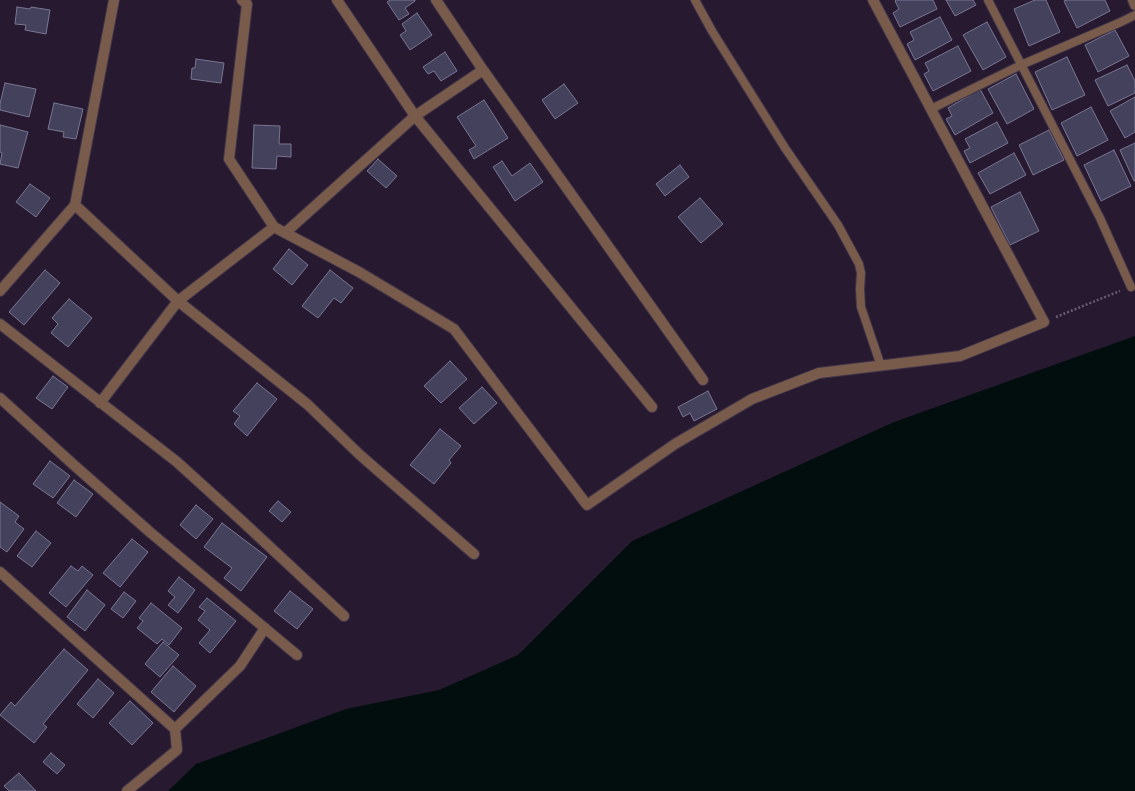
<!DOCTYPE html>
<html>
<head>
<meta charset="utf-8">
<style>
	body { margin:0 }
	canvas { display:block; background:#27192f }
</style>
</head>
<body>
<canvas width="1135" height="791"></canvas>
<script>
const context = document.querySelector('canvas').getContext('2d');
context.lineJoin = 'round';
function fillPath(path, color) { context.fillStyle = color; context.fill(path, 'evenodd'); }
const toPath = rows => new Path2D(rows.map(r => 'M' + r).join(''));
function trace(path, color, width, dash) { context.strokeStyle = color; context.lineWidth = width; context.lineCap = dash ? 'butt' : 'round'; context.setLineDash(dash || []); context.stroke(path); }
const water = toPath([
	[1135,336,1135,791,168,791,196,764,346,709,439,690,518,655,632,541,894,422]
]);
const building = toPath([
	[390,0,415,0,415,1,405,8,409,14,399,20,387,2,390,0],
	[896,0,933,0,937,9,900,27,893,13,899,9,895,1,896,0],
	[946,0,973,0,976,5,955,16,946,0],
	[1035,0,1046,0,1060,32,1029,46,1014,9,1035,0],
	[1067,0,1105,0,1110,11,1077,28,1064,1,1067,0],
	[17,7,30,9,31,7,50,10,46,34,25,30,26,25,15,24,17,7],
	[417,13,432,35,410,50,400,35,406,31,402,24,417,13],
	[940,17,952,40,915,60,907,44,914,40,910,32,940,17],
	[987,22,1006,57,983,70,963,35,987,22],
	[1115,30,1129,56,1098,72,1085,45,1115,30],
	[958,46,971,71,933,91,924,74,929,71,925,63,958,46],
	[445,52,457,71,441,81,434,71,428,74,423,67,445,52],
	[1067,57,1085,95,1052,110,1035,72,1067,57],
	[196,59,224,63,221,83,191,79,192,68,195,68,196,59],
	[1127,65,1135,81,1135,93,1108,106,1095,80,1127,65],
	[1016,74,1034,109,1007,124,988,89,1016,74],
	[5,83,36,89,29,117,0,110,0,104,5,83],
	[564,84,578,103,555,119,542,100,564,84],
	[980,89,993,113,955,135,946,119,952,116,948,108,980,89],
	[1135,97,1135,132,1125,138,1110,111,1135,97],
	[484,100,508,138,474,159,469,150,476,146,457,117,484,100],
	[54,103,83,109,76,139,63,137,64,132,48,129,54,103],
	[1091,107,1108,140,1077,156,1061,123,1091,107],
	[997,122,1008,143,970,163,964,151,970,148,965,139,997,122],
	[0,125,28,132,18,168,0,164,2,153,0,152,0,125],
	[254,125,280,126,279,144,291,144,291,157,277,156,276,169,252,168,254,125],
	[1049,130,1064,160,1033,175,1019,145,1049,130],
	[1135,143,1135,181,1134,181,1120,150,1135,143],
	[1114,150,1131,186,1101,201,1084,165,1114,150],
	[1014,153,1026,175,990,194,978,173,1014,153],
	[378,159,397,176,386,188,367,171,378,159],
	[502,161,512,176,530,163,543,182,515,201,493,167,502,161],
	[680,165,689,177,665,196,656,184,680,165],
	[30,184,50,198,36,217,16,202,30,184],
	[1020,192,1039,231,1010,245,991,207,1020,192],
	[700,198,723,224,701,243,678,217,700,198],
	[289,249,308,265,292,285,273,269,289,249],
	[45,270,60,283,24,325,9,312,45,270],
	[330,270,353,288,341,303,334,298,318,318,302,306,330,270],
	[69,299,92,318,68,347,51,333,58,324,52,318,69,299],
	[450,361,467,379,441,403,424,386,450,361],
	[53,376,68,387,52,409,36,398,53,376],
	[257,383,277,399,247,436,234,424,240,416,233,411,257,383],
	[482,387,497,403,474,424,459,408,482,387],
	[708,391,717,409,694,421,690,413,683,417,678,407,708,391],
	[440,429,461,446,449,460,451,463,434,484,410,465,440,429],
	[50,461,70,476,53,498,33,484,50,461],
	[74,480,93,494,76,517,57,503,74,480],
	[278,501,291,512,282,522,269,511,278,501],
	[0,502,19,516,15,522,24,529,7,552,0,547,0,502],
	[196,505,213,519,196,539,180,525,196,505],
	[222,523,267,557,241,591,224,578,232,568,204,547,222,523],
	[36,531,51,543,32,567,17,556,36,531],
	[132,539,148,552,120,587,103,573,132,539],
	[71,566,78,571,82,566,93,575,66,607,49,593,71,566],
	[179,577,195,590,178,613,168,605,175,597,168,591,179,577],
	[87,590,105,605,85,631,67,617,87,590],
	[290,591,313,609,297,629,274,611,290,591],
	[124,592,136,601,123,618,111,609,124,592],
	[207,598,236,621,210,653,199,643,210,630,198,620,205,611,199,607,207,598],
	[151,603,182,628,169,645,162,639,157,644,137,628,143,621,139,618,151,603],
	[163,642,179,655,160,677,145,664,163,642],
	[64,649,88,670,43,724,47,727,34,743,0,715,11,702,15,706,64,649],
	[173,666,196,686,174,712,151,692,173,666],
	[98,679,114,693,93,718,77,704,98,679],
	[130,701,153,723,132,745,109,723,130,701],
	[51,753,65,765,57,774,43,762,51,753],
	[19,773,36,791,9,791,4,786,19,773]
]);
const path = toPath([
	[1056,317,1120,291]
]);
const service = toPath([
	[695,0,712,31,785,148,838,225,859,264,861,273,860,289,861,307,881,366],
	[988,0,1100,218,1131,287],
	[931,109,1021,65,1121,22,1135,15]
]);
const minor = toPath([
	[114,0,75,205,178,301,307,404,360,455,474,554],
	[242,0,247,4,229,159,274,227,359,272,454,329,587,505,675,444,752,399,819,373,960,356,1044,322,873,0],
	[337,0,415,116,652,407],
	[436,0,483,70,703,380],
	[1133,0,1135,5],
	[285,233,415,116,483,70],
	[0,291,75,205],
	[0,324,177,462,242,521,344,616],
	[0,398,75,466,151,533,297,655],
	[100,403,178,301,274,227],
	[0,572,175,729,177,750,127,791],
	[175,729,240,666,265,628]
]);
fillPath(water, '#020e0e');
fillPath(building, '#44415c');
trace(building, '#797693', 1);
trace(service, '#413449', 10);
trace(minor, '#413449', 12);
trace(path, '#685b6f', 2.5, [2, 2]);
trace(service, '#785b4b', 8);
trace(minor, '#785b4b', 10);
</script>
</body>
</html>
